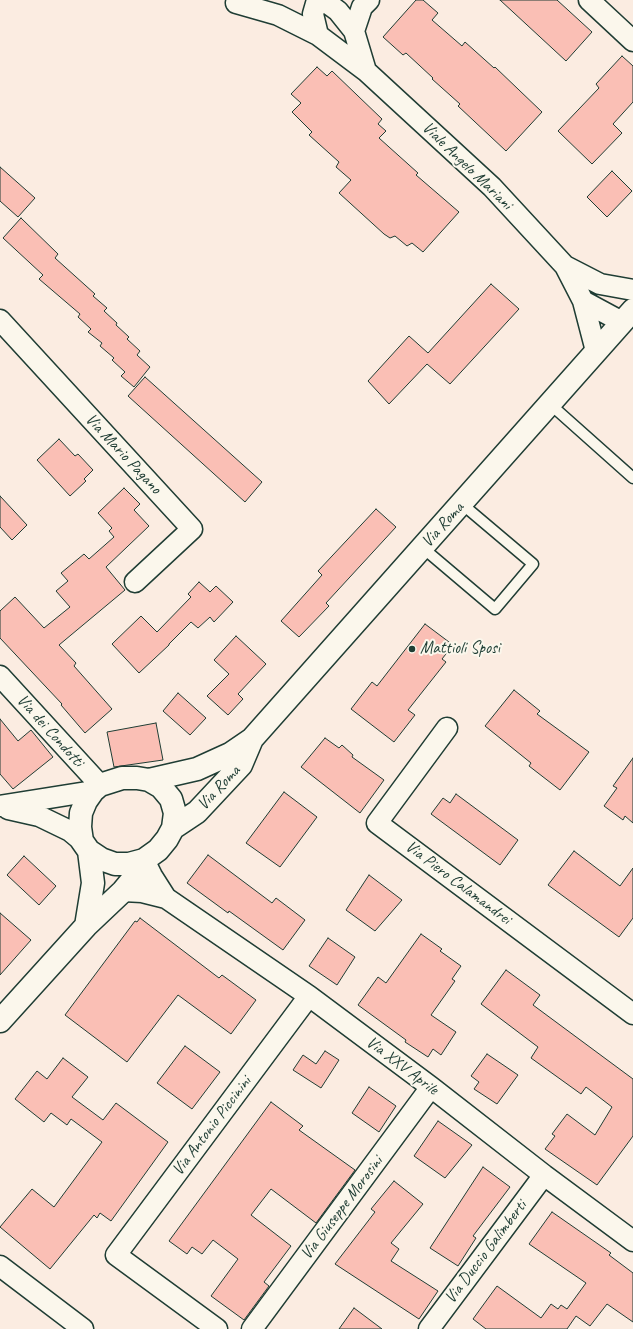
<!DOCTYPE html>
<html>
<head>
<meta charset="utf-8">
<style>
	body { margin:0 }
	canvas { display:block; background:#fbece1 }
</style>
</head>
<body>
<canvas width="633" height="1329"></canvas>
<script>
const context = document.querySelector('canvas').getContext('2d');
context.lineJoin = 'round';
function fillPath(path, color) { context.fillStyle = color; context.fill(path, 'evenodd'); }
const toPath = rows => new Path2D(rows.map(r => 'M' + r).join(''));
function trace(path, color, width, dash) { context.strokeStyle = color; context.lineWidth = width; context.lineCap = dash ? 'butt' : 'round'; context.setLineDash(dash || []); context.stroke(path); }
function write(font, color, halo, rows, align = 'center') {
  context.font = font + ' Caveat,sans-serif'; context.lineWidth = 4; context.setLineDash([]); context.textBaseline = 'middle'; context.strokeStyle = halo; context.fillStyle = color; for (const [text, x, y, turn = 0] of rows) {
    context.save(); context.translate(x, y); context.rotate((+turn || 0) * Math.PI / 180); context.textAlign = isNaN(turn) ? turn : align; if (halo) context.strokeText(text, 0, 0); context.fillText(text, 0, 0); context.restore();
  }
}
const building = toPath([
	[416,0,423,0,438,13,432,20,462,46,465,42,494,68,495,67,542,112,506,151,458,106,460,104,432,79,433,78,406,53,403,55,383,37,416,0],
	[500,0,557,0,592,32,566,61,500,0],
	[622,56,633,66,633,102,613,124,622,133,592,164,558,131,599,88,596,84,622,56],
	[317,67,327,76,332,71,382,119,378,124,386,131,379,138,418,173,416,175,459,212,423,252,412,243,407,246,395,236,390,238,384,234,339,193,351,180,336,167,339,162,309,135,312,132,292,112,301,103,291,94,317,67],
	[0,167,35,198,18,217,0,201,0,167],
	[612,171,632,191,607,217,587,197,612,171],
	[21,218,58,254,55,258,95,294,93,296,107,308,104,311,117,323,116,325,129,337,127,339,140,351,137,355,150,367,134,387,121,376,125,372,112,360,114,358,100,346,102,343,88,332,91,329,78,317,80,314,39,279,43,275,3,238,21,218],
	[491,284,519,309,450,384,427,364,389,404,368,381,409,336,428,353,491,284],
	[145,377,262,482,245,502,128,396,145,377],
	[59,439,75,456,78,454,93,470,84,479,86,481,70,496,37,460,59,439],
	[124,488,140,504,134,510,149,526,106,567,125,590,59,645,76,663,74,666,112,709,85,733,61,705,62,704,0,638,0,611,15,597,44,628,70,607,56,591,68,581,61,573,84,554,89,559,114,537,109,531,112,528,98,513,124,488],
	[0,496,27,525,12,540,0,527,0,496],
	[376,509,396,527,326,603,329,606,299,637,281,621,322,575,318,571,376,509],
	[199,582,210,592,216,586,233,602,214,622,210,617,198,628,191,622,169,644,169,645,139,673,112,644,141,616,157,632,191,597,188,594,199,582],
	[425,624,453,645,442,659,446,662,408,710,415,715,394,742,351,709,372,682,377,686,425,624],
	[236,636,266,664,238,694,243,699,228,715,207,696,229,674,214,660,236,636],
	[514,690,540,711,537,714,589,752,560,790,529,766,531,763,485,726,514,690],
	[178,693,206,718,190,735,163,711,178,693],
	[0,719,18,741,31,730,53,757,13,789,0,774,0,719],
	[156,723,163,760,114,767,107,732,156,723],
	[325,738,339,748,342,745,353,755,352,757,384,780,360,813,301,767,325,738],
	[633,758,633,823,625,816,623,820,604,806,617,788,613,786,633,758],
	[284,792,317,817,280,867,246,843,284,792],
	[456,794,518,840,500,865,431,814,443,798,450,803,456,794],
	[574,851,620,886,633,868,633,918,619,937,548,885,574,851],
	[208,855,272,903,276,898,305,920,283,950,229,911,228,913,187,883,208,855],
	[24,856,56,886,39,905,7,875,24,856],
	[369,875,402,900,375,931,346,910,369,875],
	[0,913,31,940,0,975,0,913],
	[140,918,219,978,222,975,256,1000,231,1034,178,995,127,1062,65,1015,135,921,137,922,140,918],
	[421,934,442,949,440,951,461,966,452,979,455,981,431,1015,456,1032,441,1055,433,1049,428,1057,405,1042,406,1040,358,1005,378,977,386,983,421,934],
	[328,938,355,957,337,985,309,966,328,938],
	[506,970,540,995,533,1005,633,1079,633,1136,597,1185,545,1149,555,1136,552,1134,567,1114,595,1135,612,1107,586,1087,581,1094,531,1058,538,1047,481,1004,506,970],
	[185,1046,220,1072,192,1109,157,1083,185,1046],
	[325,1051,339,1060,321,1088,293,1070,303,1055,316,1064,325,1051],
	[487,1054,518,1075,497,1104,474,1089,479,1082,471,1076,487,1054],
	[63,1058,88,1077,72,1097,103,1120,116,1103,168,1142,111,1221,100,1213,97,1218,94,1215,50,1269,0,1227,32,1189,54,1207,102,1142,71,1119,67,1125,51,1113,44,1122,15,1099,37,1071,47,1079,63,1058],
	[369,1087,396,1106,379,1132,352,1113,369,1087],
	[271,1102,303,1126,299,1130,355,1170,316,1223,271,1189,251,1215,291,1246,264,1282,269,1286,244,1320,211,1296,238,1259,213,1240,202,1254,192,1247,187,1254,169,1241,271,1102],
	[438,1121,472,1145,445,1178,414,1156,438,1121],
	[483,1167,510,1187,473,1236,476,1238,458,1266,430,1248,483,1167],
	[394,1181,423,1204,391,1243,399,1249,391,1261,438,1291,419,1319,335,1264,375,1212,371,1209,394,1181],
	[552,1212,611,1253,609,1255,633,1273,633,1322,607,1304,590,1326,576,1316,567,1329,486,1329,473,1319,497,1286,541,1318,551,1304,558,1309,561,1305,567,1309,586,1283,529,1244,552,1212],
	[354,1308,382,1329,339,1329,354,1308]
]);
const lane = toPath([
	[550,404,633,478],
	[423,548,495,609,533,564,462,504]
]);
const street = toPath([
	[317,0,313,14,318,35],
	[323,0,338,11,354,31],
	[589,0,633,41],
	[236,3,278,15,318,35,366,71,492,187,565,266,583,301,596,351],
	[366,71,354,31,362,7,369,0],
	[565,266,600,284,633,290],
	[583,301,622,322],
	[0,320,192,529,135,582],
	[0,676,100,785],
	[447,728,377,823,633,1014],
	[0,806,93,791],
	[8,809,39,816,70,831,82,841],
	[144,860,152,876,166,898],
	[123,891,142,892,166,898,309,996,431,1087,544,1175,633,1241],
	[0,1266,83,1329],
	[217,1329,116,1255,309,996],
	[252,1329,431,1087],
	[429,1329,544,1175]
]);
const secondary = toPath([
	[122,778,137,778,149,780,161,787,171,799,175,813,173,828,167,839,158,850,144,860,129,864,115,864,101,859,89,851,82,841,80,827,81,813,86,801,93,791,100,785,122,778],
	[149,780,197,769,230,754,252,739,633,310],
	[173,828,197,812,241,765,252,739],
	[86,926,93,883,89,851],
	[0,1021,86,926,123,891,137,874,144,860]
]);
const markers = [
	[412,649,4,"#1f3d34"]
];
const streetNames = [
	["Viale Angelo Mariani",467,166,44],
	["Via Mario Pagano",123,454,47],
	["Via Roma",443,525,-48],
	["Via dei Condotti",50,731,48],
	["Via Roma",219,788,-47],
	["Via Piero Calamandrei",458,883,37],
	["Via XXV Aprile",402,1066,37],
	["Via Antonio Piccinini",212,1126,-53],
	["Via Giuseppe Morosini",342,1208,-53],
	["Via Duccio Galimberti",486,1252,-53]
];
const poiNames = [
	["Mattioli Sposi",420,649]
];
fillPath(building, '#fabfb5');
trace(building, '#1f3d34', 1);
trace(lane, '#1f3d34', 13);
trace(street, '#1f3d34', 23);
trace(secondary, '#1f3d34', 25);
trace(lane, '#fbf7ec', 10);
trace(street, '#fbf7ec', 20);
trace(secondary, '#fbf7ec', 22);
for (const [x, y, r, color] of markers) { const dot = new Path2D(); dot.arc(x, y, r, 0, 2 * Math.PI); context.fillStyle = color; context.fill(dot); trace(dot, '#fbf7ec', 1.5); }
write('17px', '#1f3d34', '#fbf7ec', streetNames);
write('17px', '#1f3d34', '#fbf7ec', poiNames, 'left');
</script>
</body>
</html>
